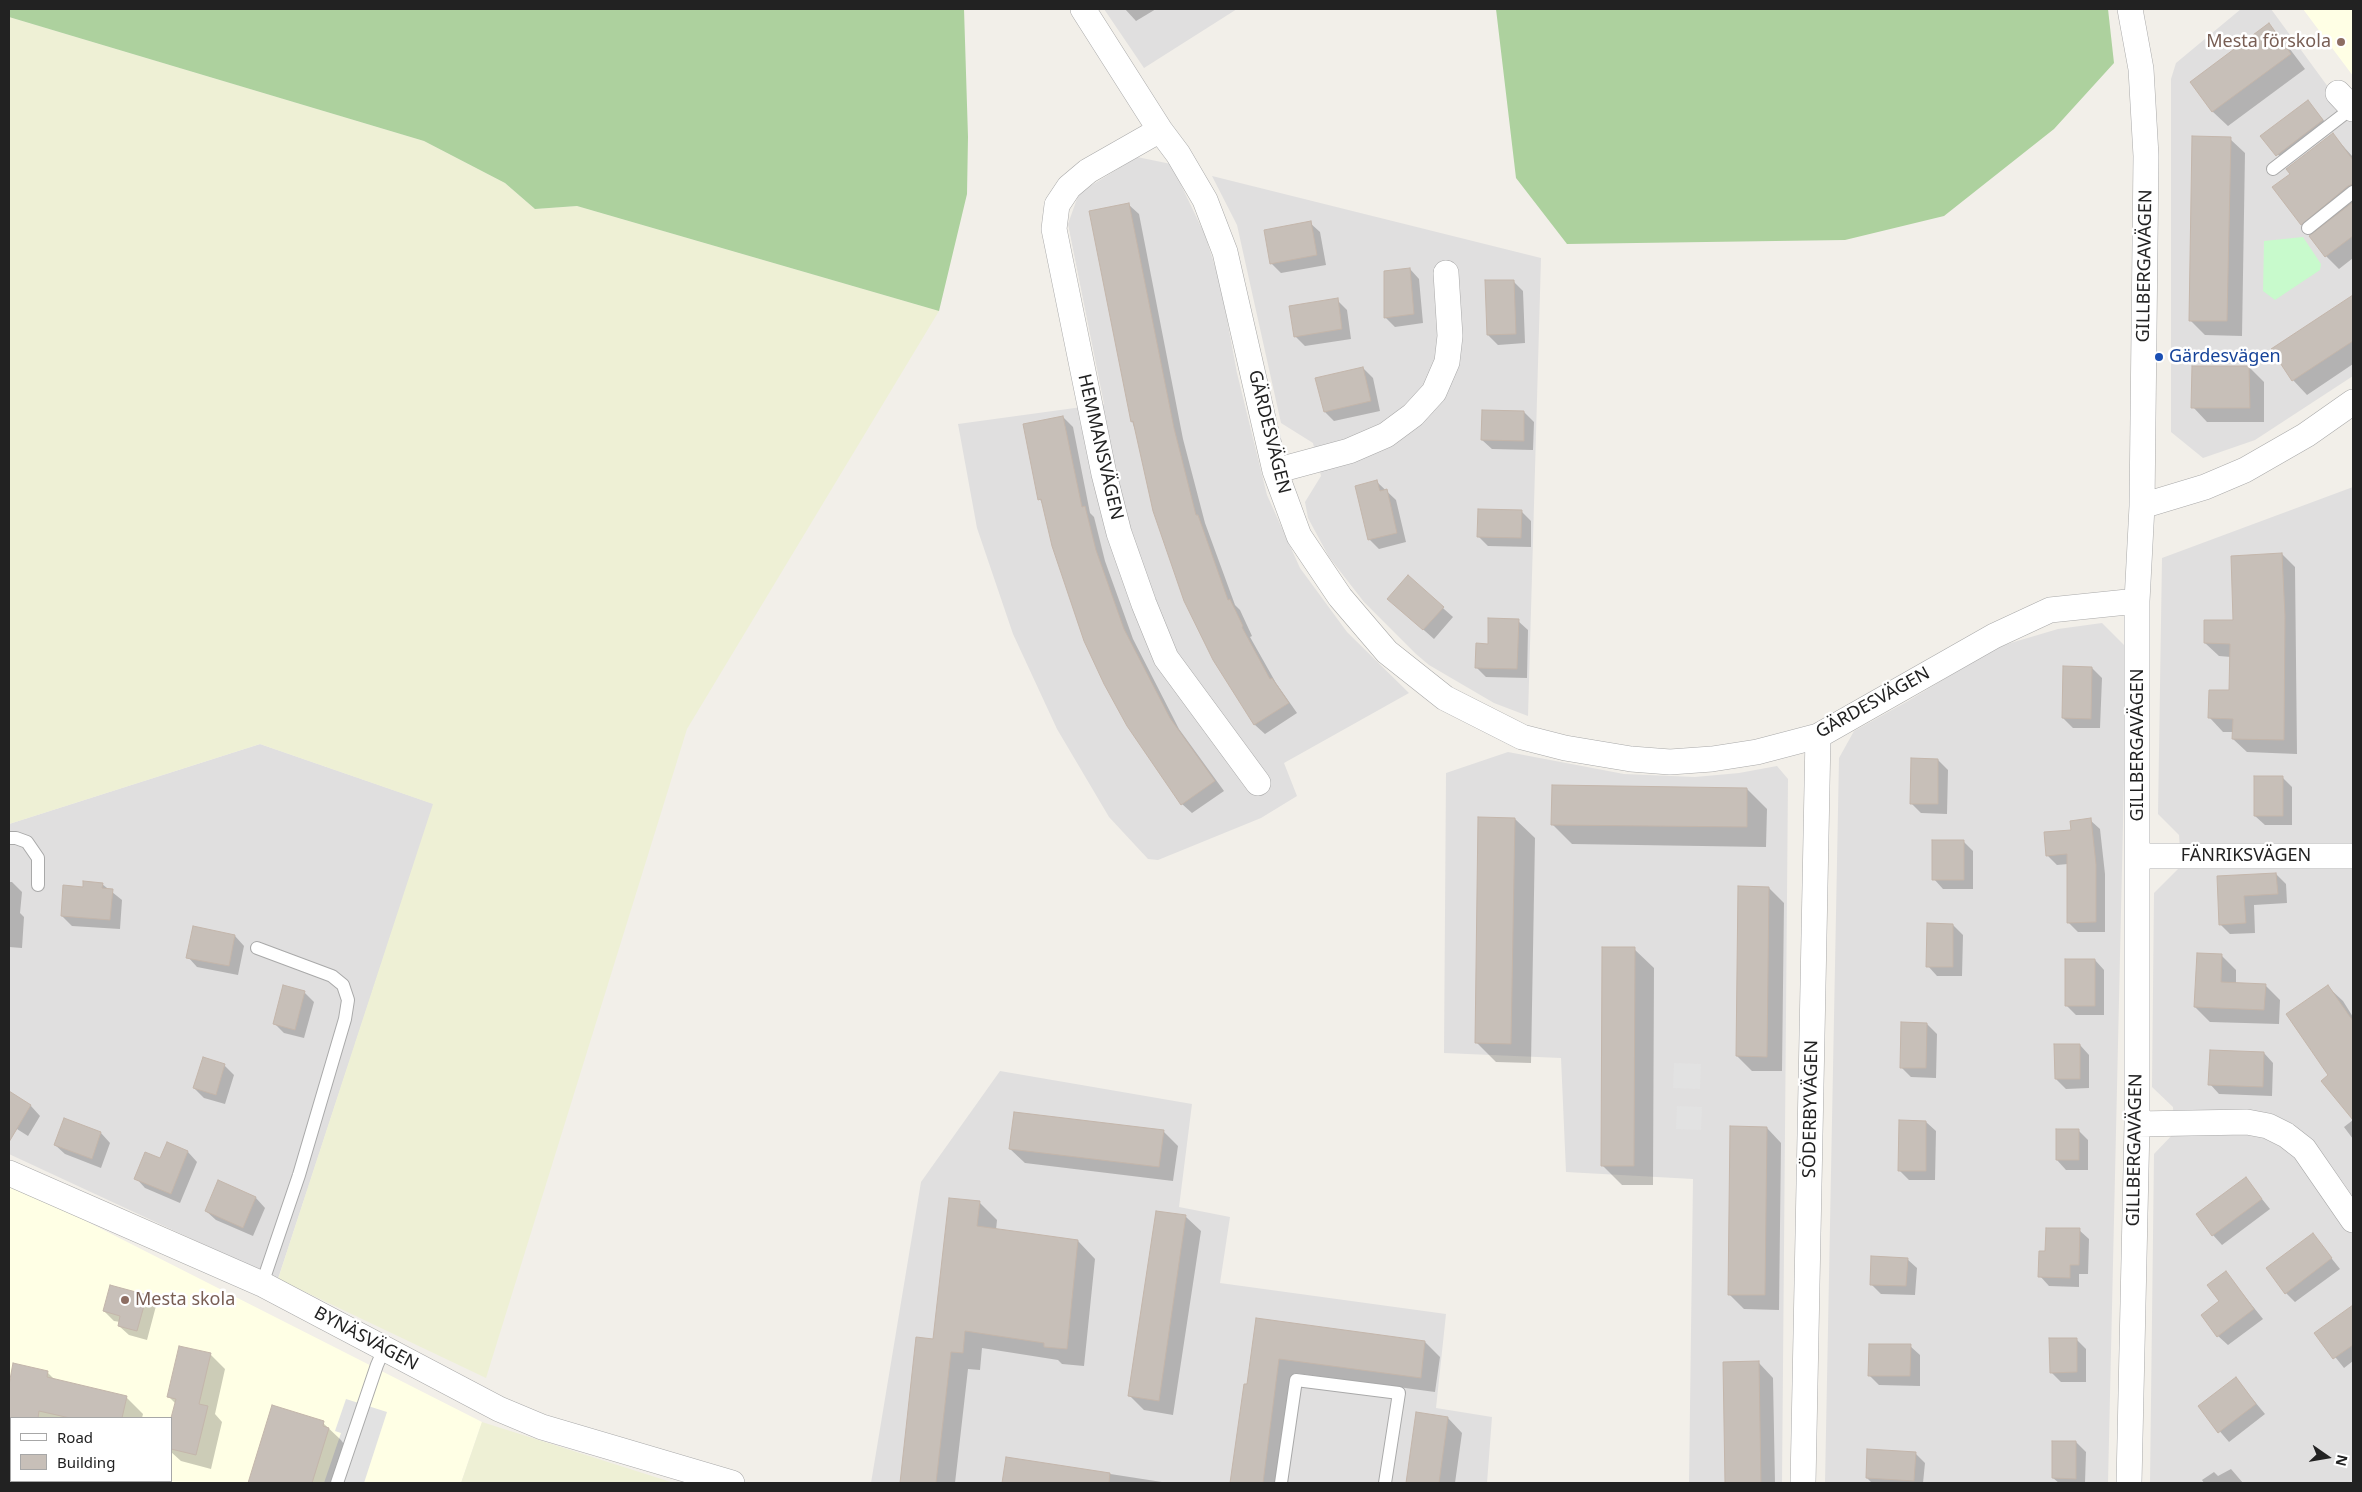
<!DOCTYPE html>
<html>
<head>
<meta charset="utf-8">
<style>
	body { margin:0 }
	#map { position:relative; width:2362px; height:1492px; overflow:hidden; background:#f2efe9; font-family:"Noto Sans",sans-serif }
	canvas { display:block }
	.frame { position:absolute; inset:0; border:10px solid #222; pointer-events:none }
	.legend { position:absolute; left:10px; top:1417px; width:162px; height:65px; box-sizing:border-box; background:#fff; border:1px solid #a7a7a7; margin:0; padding:6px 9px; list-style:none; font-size:15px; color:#222 }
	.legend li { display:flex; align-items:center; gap:10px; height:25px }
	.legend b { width:25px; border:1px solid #a7a7a7 }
	.north { position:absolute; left:2302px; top:1432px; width:50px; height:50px; -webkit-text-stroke:4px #fff; paint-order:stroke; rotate:103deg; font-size:14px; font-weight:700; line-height:20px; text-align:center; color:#222 }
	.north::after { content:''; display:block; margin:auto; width:18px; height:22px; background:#222; clip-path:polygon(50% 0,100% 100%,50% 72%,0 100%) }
</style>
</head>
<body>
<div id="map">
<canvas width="2362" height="1492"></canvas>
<div class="frame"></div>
<ul class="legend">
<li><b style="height:6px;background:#fff"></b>Road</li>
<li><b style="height:14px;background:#c7bfb8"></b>Building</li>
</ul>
<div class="north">N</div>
</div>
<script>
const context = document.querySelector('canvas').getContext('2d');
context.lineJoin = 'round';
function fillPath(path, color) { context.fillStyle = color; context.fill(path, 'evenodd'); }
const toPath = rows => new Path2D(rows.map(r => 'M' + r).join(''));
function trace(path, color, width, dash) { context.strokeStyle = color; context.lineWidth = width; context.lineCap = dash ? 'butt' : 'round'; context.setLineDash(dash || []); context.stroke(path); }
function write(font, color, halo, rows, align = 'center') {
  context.font = font + ' "Noto Sans",sans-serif'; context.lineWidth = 5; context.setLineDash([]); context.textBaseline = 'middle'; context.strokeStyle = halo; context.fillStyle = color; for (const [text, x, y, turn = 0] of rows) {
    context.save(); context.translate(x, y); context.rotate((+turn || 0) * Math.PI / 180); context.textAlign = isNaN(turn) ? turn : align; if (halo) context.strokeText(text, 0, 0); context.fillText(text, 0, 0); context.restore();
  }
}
const residential = toPath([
	[1104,9,1237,9,1144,68],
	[2241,9,2271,9,2353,121,2353,376,2255,440,2203,458,2171,432,2171,79,2176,63],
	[1137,157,1171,164,1205,235,1220,282,1237,373,1267,495,1300,568,1347,632,1409,693,1284,763,1297,796,1261,818,1158,860,1148,859,1109,817,1057,729,1013,634,977,528,958,424,1104,404,1068,224,1079,193],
	[1212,176,1541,258,1528,716,1494,703,1429,665,1416,654,1364,602,1329,557,1308,518,1305,502,1321,476,1313,443,1281,423,1237,225],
	[2353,487,2353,1483,2150,1483,2154,1154,2174,1133,2173,1107,2152,1087,2154,893,2181,866,2179,835,2158,814,2162,558],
	[2102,623,2127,648,2108,1483,1825,1483,1839,758,1854,731,1908,701,1997,647,2058,629],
	[260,744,434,804,278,1279,9,1154,9,824],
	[1508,752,1624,774,1695,777,1739,773,1777,766,1788,779,1782,1483,1689,1483,1693,1179,1566,1172,1561,1058,1444,1053,1446,773],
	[1000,1071,1192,1104,1179,1207,1230,1217,1220,1283,1446,1314,1436,1408,1492,1417,1487,1483,871,1483,921,1182]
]);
const education = toPath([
	[2303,9,2353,9,2353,76],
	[9,1182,482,1422,461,1483,9,1483],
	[11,1418,171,1418,171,1481,11,1481]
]);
const farmland = toPath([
	[9,17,424,141,505,183,535,209,577,206,939,311,687,729,486,1378,278,1279,433,804,260,744,9,824],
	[482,1422,674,1483,461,1483]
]);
const forest = toPath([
	[9,9,964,9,968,137,967,194,939,311,577,206,535,209,505,183,424,141,9,17],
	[1496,9,2108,9,2114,63,2054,129,1944,216,1845,240,1567,244,1516,178]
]);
const park = toPath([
	[2303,237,2321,264,2320,270,2275,300,2263,291,2264,241]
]);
const parking = toPath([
	[1674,1063,1701,1064,1700,1089,1673,1088],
	[1677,1106,1702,1107,1701,1130,1676,1129],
	[346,1399,387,1412,364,1483,324,1483,341,1433,335,1431]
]);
const shadow = toPath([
	[1125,9,1156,9,1136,21],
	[2269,25,2283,40,2305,69,2228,126,2213,112,2192,82],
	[2307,101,2332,130,2287,165,2262,136],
	[2333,135,2353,157,2353,258,2339,269,2326,256,2313,235,2302,224,2291,174],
	[2230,139,2245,153,2242,336,2205,335,2190,320],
	[1129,205,1139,214,1183,439,1205,523,1235,605,1240,610,1252,636,1250,637,1276,683,1297,713,1265,734,1255,725,1214,660,1132,421],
	[1310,223,1320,232,1326,265,1281,273,1271,263],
	[1410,269,1419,279,1423,323,1395,327,1385,317],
	[1513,281,1523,291,1525,343,1498,345,1488,335],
	[2353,297,2353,364,2307,395,2293,380,2272,349],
	[1337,300,1347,310,1351,339,1305,346,1295,336],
	[2249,367,2264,382,2264,422,2207,422,2193,407],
	[1363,368,1373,378,1380,411,1334,421,1325,412],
	[1524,412,1534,422,1533,450,1492,449,1482,440],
	[1063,417,1073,427,1090,513,1094,517,1105,561,1133,639,1179,729,1224,791,1192,813,1182,804,1040,499],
	[1377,482,1396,500,1406,542,1379,549,1369,539],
	[1522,512,1531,521,1531,547,1488,546,1478,536],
	[2282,554,2295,567,2297,754,2247,752,2233,739,2234,732,2223,732,2210,718,2230,692,2231,657,2219,656,2205,643,2234,621],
	[1408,577,1453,617,1434,639,1399,608],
	[1518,621,1528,630,1527,678,1486,677,1476,667,1489,645],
	[2092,668,2102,678,2100,728,2073,728,2063,718],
	[1938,760,1948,770,1947,814,1921,813,1911,803],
	[2282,777,2292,787,2292,825,2265,825,2255,816],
	[1747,789,1767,809,1766,847,1572,844,1552,824],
	[1515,819,1535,838,1531,1063,1496,1062,1476,1042],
	[2090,820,2100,829,2105,874,2105,932,2078,932,2068,922,2068,864,2057,865,2048,856,2072,831],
	[1963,841,1973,851,1973,889,1943,889,1934,879],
	[2276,874,2286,884,2287,903,2254,905,2255,933,2230,934,2220,924,2218,877],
	[9,882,12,882,22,892,20,913,24,917,22,948,9,947],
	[102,884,122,900,120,929,72,926,62,916,84,888],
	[1769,888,1784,903,1782,1071,1752,1071,1737,1056],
	[1953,925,1963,935,1962,976,1937,976,1928,966],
	[235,936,244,946,238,975,197,967,188,957],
	[1634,949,1654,968,1653,1185,1622,1185,1602,1165],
	[2221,955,2236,970,2236,984,2265,985,2280,1000,2279,1024,2210,1022,2195,1007],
	[2095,960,2104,970,2104,1015,2076,1015,2066,1005],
	[2328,987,2343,1001,2353,1017,2353,1118,2323,1081,2330,1075],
	[304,992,314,1002,304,1038,284,1033,274,1023],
	[1927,1024,1937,1034,1936,1078,1911,1077,1901,1067],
	[2080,1045,2089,1055,2089,1088,2066,1089,2056,1079],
	[2264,1053,2273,1063,2272,1096,2219,1094,2210,1084],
	[224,1065,234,1075,225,1104,204,1098,194,1088],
	[9,1092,31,1106,40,1116,28,1136,9,1124],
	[64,1120,101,1133,110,1143,101,1168,65,1154,55,1145],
	[2353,1120,2353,1139,2344,1127],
	[1926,1122,1936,1131,1935,1180,1909,1180,1899,1170],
	[1767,1128,1781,1143,1779,1310,1744,1309,1729,1294],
	[2078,1130,2088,1140,2088,1170,2066,1170,2057,1160],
	[1163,1131,1178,1146,1173,1181,1025,1163,1010,1149],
	[168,1144,188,1152,197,1162,180,1203,145,1188,136,1178,161,1160],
	[2246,1179,2270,1209,2222,1245,2213,1235],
	[219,1182,256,1198,265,1208,253,1236,216,1220,206,1211],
	[980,1203,997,1220,996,1230,1078,1241,1095,1259,1084,1366,1062,1364,1058,1360,982,1348,980,1370,968,1369,955,1483,901,1483,918,1339,934,1341],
	[1186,1217,1201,1231,1173,1415,1144,1410,1129,1395],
	[2079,1230,2089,1239,2088,1274,2079,1274,2079,1287,2049,1286,2040,1276,2046,1253],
	[2313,1235,2340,1269,2295,1302,2286,1293],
	[1907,1259,1917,1268,1915,1295,1881,1294,1871,1284],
	[2226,1273,2263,1319,2228,1345,2218,1336],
	[146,1296,156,1306,147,1340,129,1335,119,1326,120,1322,114,1321,104,1311],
	[2353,1306,2353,1361,2344,1368,2316,1333],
	[1257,1320,1425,1342,1440,1357,1435,1392,1294,1373,1279,1483,1232,1483,1245,1385,1248,1386],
	[2076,1339,2086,1349,2086,1382,2061,1382,2051,1372],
	[1910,1346,1920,1355,1920,1386,1879,1385,1869,1375],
	[211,1355,225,1369,215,1414,222,1422,211,1469,181,1461,171,1452,171,1424,176,1404,168,1396],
	[1724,1363,1759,1363,1773,1378,1775,1483,1726,1483],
	[14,1365,47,1372,55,1380,126,1397,143,1414,142,1418,11,1418,11,1481,153,1481,153,1483,9,1483,9,1390],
	[2236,1379,2265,1414,2229,1442,2199,1407],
	[273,1407,323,1423,341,1440,346,1447,335,1483,249,1483],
	[1417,1414,1448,1418,1462,1433,1455,1483,1407,1483],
	[2076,1442,2086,1452,2085,1483,2059,1483,2053,1478],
	[1915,1453,1925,1463,1923,1483,1872,1483,1867,1478],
	[1007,1458,1162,1482,1163,1483,1003,1483],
	[2231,1469,2243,1483,2204,1483,2202,1480,2214,1472,2218,1476]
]);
const building = toPath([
	[2269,23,2291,54,2212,112,2190,82,2269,23],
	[2308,100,2323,120,2276,156,2260,136,2308,100],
	[2333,133,2353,160,2353,184,2348,186,2301,225,2272,187,2290,174,2286,169,2333,133],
	[2192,136,2231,137,2227,321,2189,321,2192,136],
	[2353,202,2353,236,2325,257,2309,236,2353,202],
	[1129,203,1174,428,1196,515,1198,515,1228,600,1230,599,1243,626,1242,627,1270,679,1272,678,1289,703,1254,725,1213,660,1184,601,1153,511,1133,421,1131,422,1089,211,1129,203],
	[1311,221,1317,255,1270,264,1264,230,1311,221],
	[1410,268,1414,314,1384,318,1384,271,1410,268],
	[1485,280,1514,280,1516,334,1487,335,1485,280],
	[2353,295,2353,341,2292,381,2271,349,2353,295],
	[1338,298,1342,329,1294,337,1289,306,1338,298],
	[2192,366,2249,366,2250,408,2191,408,2192,366],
	[1363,367,1371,401,1324,412,1315,378,1363,367],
	[1482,410,1524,411,1524,441,1481,440,1482,410],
	[1063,416,1082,507,1085,506,1096,550,1124,629,1170,718,1215,781,1181,805,1127,726,1104,684,1084,641,1052,546,1041,499,1038,500,1023,424,1063,416],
	[1377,480,1380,491,1387,489,1397,533,1368,540,1355,486,1377,480],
	[1478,509,1522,510,1521,538,1477,537,1478,509],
	[2282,553,2285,616,2284,740,2232,739,2233,719,2208,718,2209,690,2229,690,2230,644,2204,643,2204,620,2233,620,2231,556,2282,553],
	[1408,575,1444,607,1423,630,1387,599,1408,575],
	[1488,618,1519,619,1517,669,1475,668,1476,643,1488,644,1488,618],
	[2063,666,2092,667,2091,719,2062,718,2063,666],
	[1911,758,1938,759,1938,804,1910,804,1911,758],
	[2254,776,2283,776,2283,816,2254,816,2254,776],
	[1552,785,1747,788,1747,827,1551,825,1552,785],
	[1478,817,1515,818,1511,1044,1475,1043,1478,817],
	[2091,818,2096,864,2096,922,2067,923,2067,854,2046,856,2044,832,2071,830,2070,821,2091,818],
	[1932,840,1964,840,1964,880,1932,880,1932,840],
	[2276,873,2278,894,2244,896,2246,923,2219,925,2217,876,2276,873],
	[83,881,103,883,102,888,113,889,110,920,61,916,63,885,83,887,83,881],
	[1738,886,1769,887,1767,1057,1736,1056,1738,886],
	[1927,923,1953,924,1953,967,1926,967,1927,923],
	[193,926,235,935,229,966,186,958,193,926],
	[1602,947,1635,947,1634,1166,1601,1166,1602,947],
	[2197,953,2222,954,2221,982,2266,984,2264,1010,2194,1007,2197,953],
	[2065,959,2095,959,2095,1006,2065,1006,2065,959],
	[283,985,305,991,295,1030,273,1024,283,985],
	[2328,985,2353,1021,2353,1120,2321,1081,2328,1075,2286,1014,2328,985],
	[1901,1022,1927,1023,1926,1068,1900,1068,1901,1022],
	[2054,1044,2080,1044,2080,1079,2055,1079,2054,1044],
	[2210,1050,2264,1052,2263,1087,2208,1085,2210,1050],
	[203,1057,225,1064,216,1095,193,1088,203,1057],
	[9,1091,31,1105,9,1142,9,1091],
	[1014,1112,1164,1130,1159,1167,1009,1149,1014,1112],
	[64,1118,101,1132,92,1159,54,1145,64,1118],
	[1899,1120,1926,1121,1926,1171,1898,1171,1899,1120],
	[1730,1126,1767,1127,1765,1295,1728,1295,1730,1126],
	[2056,1129,2079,1129,2079,1160,2056,1160,2056,1129],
	[167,1142,188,1151,171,1194,134,1179,145,1152,160,1158,167,1142],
	[2246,1177,2262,1199,2212,1236,2196,1214,2246,1177],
	[218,1180,256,1197,243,1228,205,1211,218,1180],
	[949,1198,980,1201,977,1226,1078,1240,1067,1349,1044,1347,1044,1343,965,1331,963,1353,951,1352,936,1483,900,1483,916,1337,933,1339,949,1198],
	[1156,1211,1186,1215,1159,1401,1128,1396,1156,1211],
	[2046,1228,2080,1228,2079,1265,2070,1265,2070,1278,2038,1277,2039,1251,2045,1251,2046,1228],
	[2313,1233,2332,1258,2285,1294,2266,1268,2313,1233],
	[1871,1256,1908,1258,1906,1286,1870,1285,1871,1256],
	[2226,1271,2254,1309,2217,1337,2201,1315,2219,1301,2207,1285,2226,1271],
	[110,1285,147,1295,137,1331,118,1326,120,1316,103,1311,110,1285],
	[2353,1305,2353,1345,2333,1359,2314,1333,2353,1305],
	[1256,1318,1425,1341,1421,1378,1279,1359,1263,1483,1230,1483,1244,1384,1247,1384,1256,1318],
	[2049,1338,2077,1338,2077,1372,2050,1373,2049,1338],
	[1869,1344,1911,1344,1910,1376,1868,1376,1869,1344],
	[179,1346,211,1353,199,1404,208,1406,196,1455,171,1449,171,1418,176,1399,167,1397,179,1346],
	[1759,1361,1761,1483,1725,1483,1723,1362,1759,1361],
	[13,1363,48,1371,47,1377,127,1396,122,1418,70,1418,39,1411,38,1418,9,1418,9,1385,13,1363],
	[2236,1377,2256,1404,2218,1433,2198,1406,2236,1377],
	[272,1405,324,1421,323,1426,329,1428,312,1483,248,1483,272,1405],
	[1416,1412,1448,1417,1439,1483,1406,1483,1416,1412],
	[2052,1441,2076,1441,2076,1479,2052,1478,2052,1441],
	[1867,1449,1916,1452,1914,1481,1866,1478,1867,1449],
	[1006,1457,1110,1473,1109,1483,1002,1483,1006,1457]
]);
const lane = toPath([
	[2273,169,2352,108],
	[2308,228,2353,192],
	[9,838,16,838,27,842,38,858,38,885],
	[257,948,332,976,343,985,348,1000,345,1019,299,1175,262,1284],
	[337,1483,377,1365,384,1349],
	[1281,1483,1296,1380,1399,1393,1385,1483]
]);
const street = toPath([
	[1083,9,1160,130,1178,154,1205,200,1225,252,1275,471,1299,536,1340,597,1387,652,1445,698,1522,737,1565,748,1631,759,1670,762,1712,759,1757,752,1818,736,1994,636,2050,610,2137,601],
	[2338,93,2353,109],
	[1160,130,1088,171,1069,187,1057,205,1054,229,1104,474,1119,533,1144,604,1166,658,1258,783],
	[1275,471,1349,451,1386,435,1413,415,1434,392,1447,362,1450,336,1446,273],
	[2142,506,2205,487,2245,470,2306,435,2353,402],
	[2138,856,2353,856],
	[2137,1124,2247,1122,2268,1126,2286,1135,2304,1149,2353,1220],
	[9,1173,262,1284,499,1409,542,1427,732,1483],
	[1803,1483,1818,736],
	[2129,1483,2137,1124,2137,601,2142,506,2146,156,2141,69,2130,9]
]);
const markers = [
	[2341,42,5,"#8d6e63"],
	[2159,357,5,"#1a4fb4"],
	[125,1300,5,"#8d6e63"]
];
const educationNames = [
	["Mesta förskola",2331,42],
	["Mesta skola",135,1300,"left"]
];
const streetNames = [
	["GILLBERGAVÄGEN",2145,266,-89],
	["GÄRDESVÄGEN",1269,432,76],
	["HEMMANSVÄGEN",1100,447,77],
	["GÄRDESVÄGEN",1873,703,-29],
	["GILLBERGAVÄGEN",2138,745,-90],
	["FÄNRIKSVÄGEN",2246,856],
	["SÖDERBYVÄGEN",1811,1109,-89],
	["GILLBERGAVÄGEN",2135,1150,-89],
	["BYNÄSVÄGEN",366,1339,28]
];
const transitNames = [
	["Gärdesvägen",2169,357]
];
fillPath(residential, '#e0dfdf');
fillPath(education, '#ffffe5');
fillPath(farmland, '#eef0d5');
fillPath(forest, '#add19e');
fillPath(park, '#c8facc');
fillPath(parking, '#e2e2e2');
fillPath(shadow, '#0003');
fillPath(building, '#c7bfb8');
trace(building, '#c4b6ab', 1);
trace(lane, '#a9a9a9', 14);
trace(street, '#a9a9a9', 26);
trace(lane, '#fff', 12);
trace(street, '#fff', 25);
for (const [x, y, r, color] of markers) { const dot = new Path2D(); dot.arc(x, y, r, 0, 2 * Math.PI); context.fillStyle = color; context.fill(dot); trace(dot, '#fff', 2); }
write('18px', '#785e54', '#fff', educationNames, 'right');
write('18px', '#222', '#fff', streetNames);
write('18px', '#164399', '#fff', transitNames, 'left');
</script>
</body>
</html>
